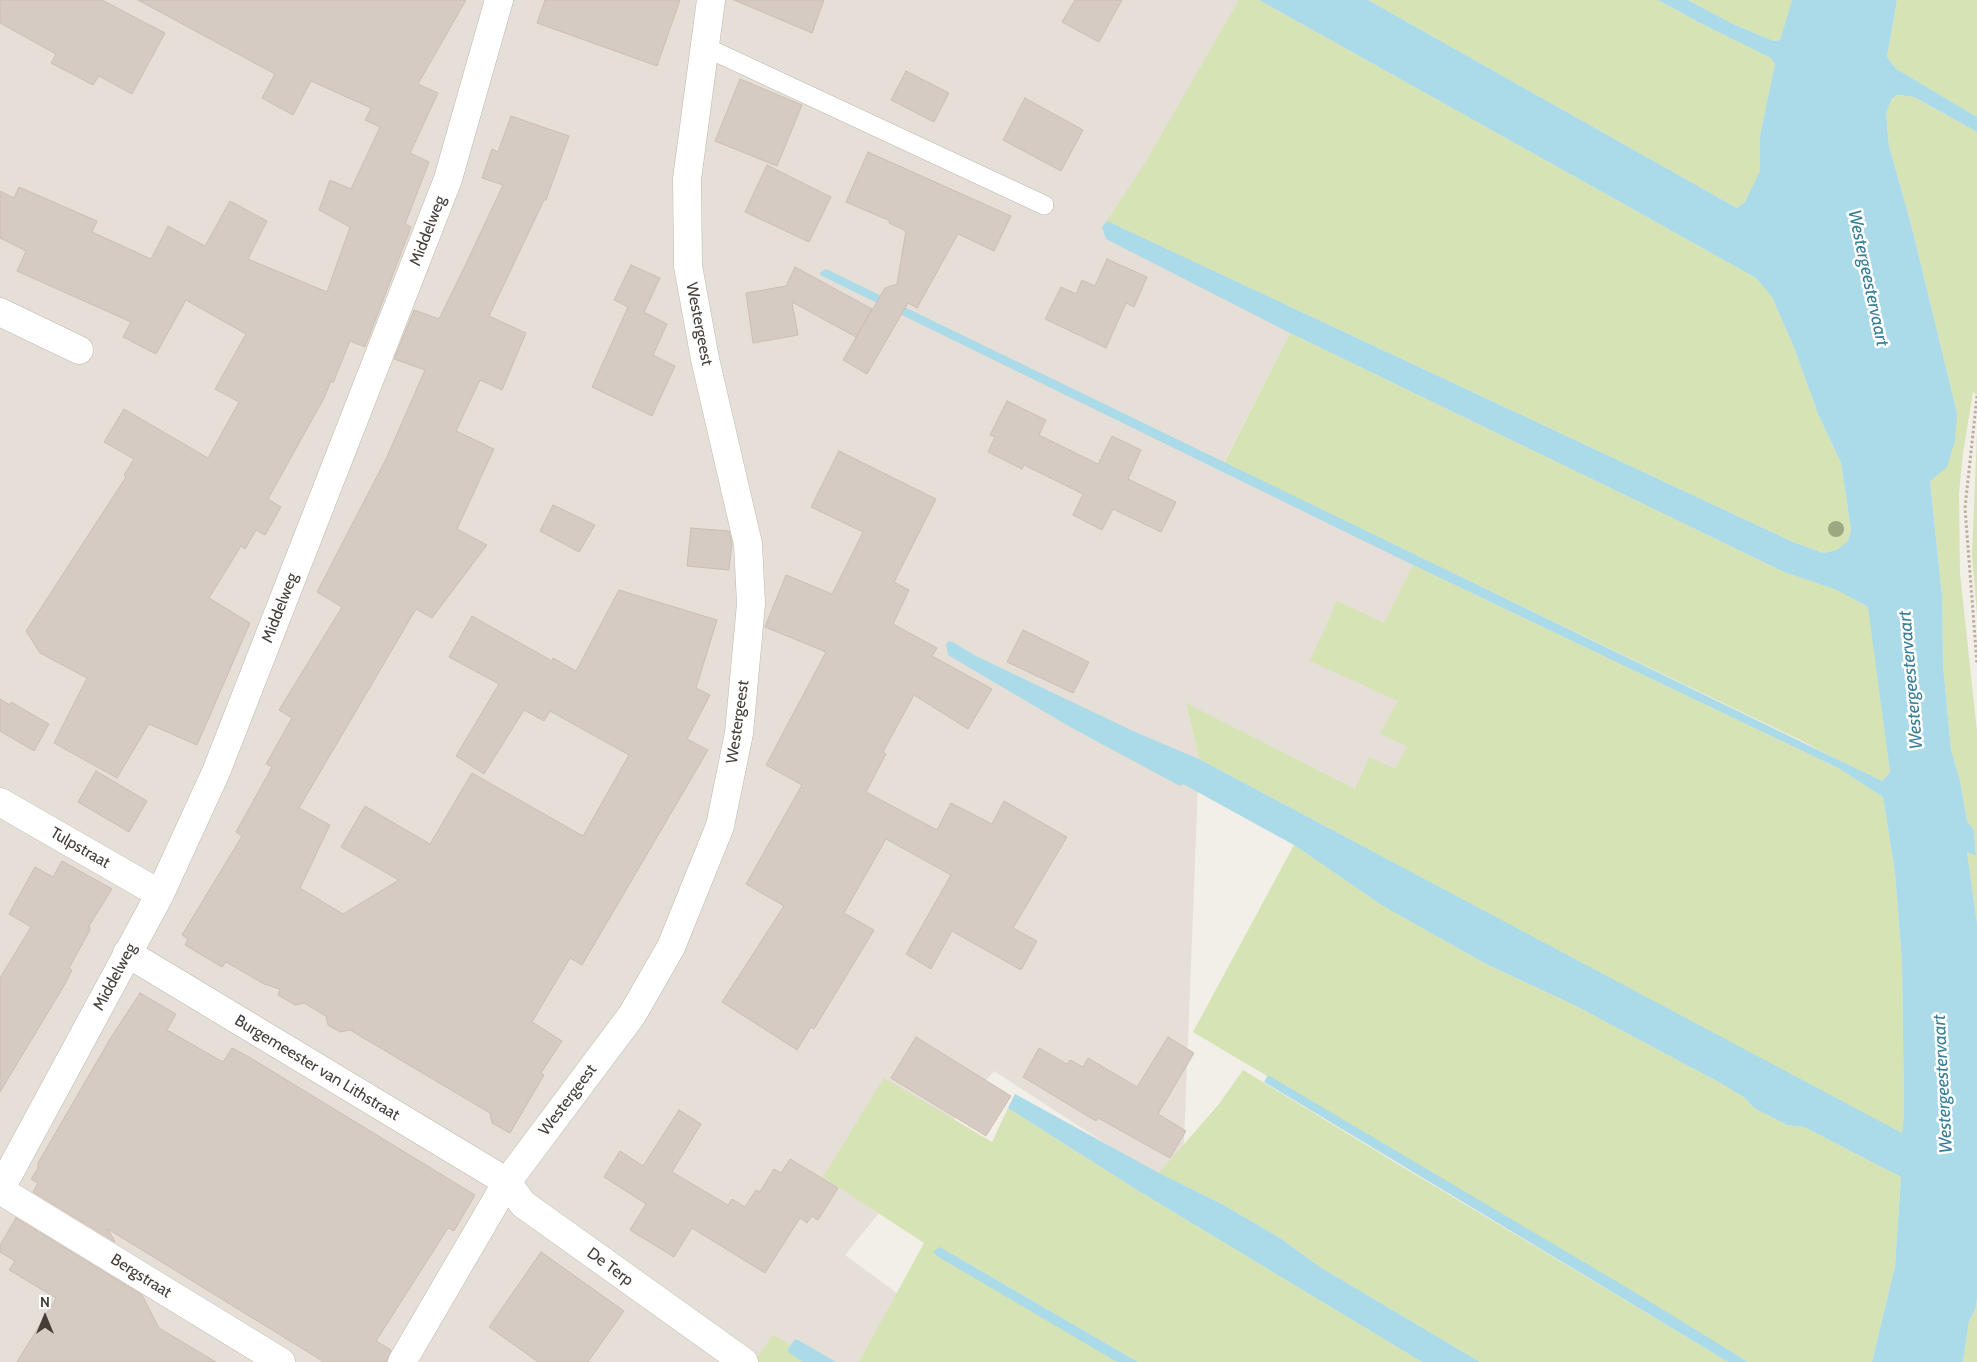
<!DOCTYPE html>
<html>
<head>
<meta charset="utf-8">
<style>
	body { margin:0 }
	#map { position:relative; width:1977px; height:1362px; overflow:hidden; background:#f2eee8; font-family:Cabin,sans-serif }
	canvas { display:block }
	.north { position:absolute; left:20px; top:1292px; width:50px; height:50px; -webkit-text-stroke:4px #fff; paint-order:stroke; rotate:0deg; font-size:14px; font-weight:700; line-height:20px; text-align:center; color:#453e38 }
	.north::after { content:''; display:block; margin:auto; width:18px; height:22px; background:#453e38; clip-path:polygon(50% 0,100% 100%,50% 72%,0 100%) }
</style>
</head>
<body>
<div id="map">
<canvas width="1977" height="1362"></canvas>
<div class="north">N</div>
</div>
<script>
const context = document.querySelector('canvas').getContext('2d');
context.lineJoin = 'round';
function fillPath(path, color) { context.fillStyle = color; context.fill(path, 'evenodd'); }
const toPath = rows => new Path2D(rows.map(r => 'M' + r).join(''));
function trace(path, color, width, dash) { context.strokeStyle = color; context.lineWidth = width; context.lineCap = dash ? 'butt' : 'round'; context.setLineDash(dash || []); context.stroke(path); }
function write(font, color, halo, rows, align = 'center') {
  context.font = font + ' Cabin,sans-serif'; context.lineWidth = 5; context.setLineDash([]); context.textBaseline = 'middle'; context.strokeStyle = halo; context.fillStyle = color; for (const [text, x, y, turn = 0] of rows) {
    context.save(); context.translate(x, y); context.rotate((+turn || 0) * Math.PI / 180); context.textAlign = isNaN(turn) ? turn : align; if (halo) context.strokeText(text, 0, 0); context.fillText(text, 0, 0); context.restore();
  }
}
const residential = toPath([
	[0,0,1245,0,1290,333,1224,462,1413,565,1384,623,1407,746,1395,770,1355,789,1186,704,1199,759,1182,1193,994,1071,845,1255,991,1362,0,1362]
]);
const green = toPath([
	[1239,0,1259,0,1756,278,1772,297,1795,350,1818,414,1841,463,1851,530,1848,541,1838,550,1823,553,1793,542,1107,221,1145,163],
	[1368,0,1658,0,1700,23,1772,58,1775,65,1760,136,1760,171,1755,186,1745,202,1737,208],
	[1688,0,1792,0,1780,40,1774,41,1733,24],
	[1897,0,1977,0,1977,117,1895,68,1887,57],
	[1898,95,1914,97,1977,132,1977,395,1973,392,1963,453,1959,493,1960,573,1977,732,1977,923,1967,852,1976,856,1974,830,1967,821,1960,780,1951,750,1943,665,1942,595,1930,480,1957,413,1912,228,1889,146,1886,112,1892,98],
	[1290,333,1784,572,1838,590,1869,608,1890,772,1882,781,1854,768,1800,740,1224,463],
	[1977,433,1977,615,1972,555],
	[1413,565,1838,768,1883,797,1895,873,1902,962,1904,1114,1902,1134,1199,759,1186,703,1355,789,1369,757,1395,769,1407,746,1380,734,1398,701,1310,661,1337,601,1384,623],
	[1294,845,1383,906,1486,964,1576,1006,1724,1085,1745,1098,1754,1108,1787,1125,1804,1127,1901,1177,1895,1266,1872,1362,1748,1362,1193,1032],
	[1243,1070,1401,1166,1728,1362,1480,1362,1320,1267,1280,1238,1222,1204,1159,1173,1219,1104],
	[884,1078,992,1142,1008,1108,1137,1190,1422,1362,1138,1362,940,1247,1117,1362,859,1362,924,1243,823,1177],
	[1977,1297,1977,1362,1963,1362,1969,1321,1976,1308],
	[773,1335,790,1345,788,1352,803,1362,758,1362,755,1360]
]);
const water = toPath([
	[1259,0,1368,0,1737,208,1745,202,1760,171,1760,136,1775,64,1771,58,1700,23,1658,0,1688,0,1733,24,1774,41,1780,40,1792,0,1897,0,1887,57,1895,68,1977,117,1977,132,1914,97,1898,95,1892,98,1886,113,1889,146,1912,228,1957,413,1955,440,1947,467,1930,481,1942,595,1943,665,1951,750,1960,780,1967,821,1974,830,1976,856,1967,852,1977,923,1977,1297,1976,1308,1969,1321,1963,1362,1872,1362,1895,1266,1901,1177,1804,1127,1787,1125,1754,1108,1745,1098,1724,1085,1576,1006,1486,964,1383,906,1294,845,1183,784,1180,786,1072,728,948,655,946,644,949,641,954,643,976,656,1135,732,1199,759,1902,1133,1904,1114,1902,962,1895,873,1883,797,1838,768,1413,565,820,275,821,272,826,269,1882,781,1890,772,1868,607,1837,590,1784,572,1290,333,1106,239,1102,227,1107,221,1793,542,1823,553,1837,550,1848,541,1851,530,1841,463,1818,414,1795,350,1772,297,1756,278],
	[1268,1075,1631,1290,1748,1362,1728,1362,1264,1082],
	[1015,1094,1159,1173,1222,1204,1280,1238,1320,1267,1480,1362,1422,1362,1137,1190,1008,1108],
	[940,1247,1138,1362,1117,1362,937,1256,933,1252],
	[795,1339,798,1340,836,1362,803,1362,788,1352,788,1349]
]);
const building = toPath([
	[0,0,102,0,165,33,132,94,99,76,93,85,51,63,56,54,0,23,0,0],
	[138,0,466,0,418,84,438,93,410,153,429,162,405,224,411,227,365,347,350,341,333,383,331,381,324,398,268,499,281,507,265,535,256,530,245,549,241,546,209,598,250,623,197,745,149,724,117,778,54,743,87,678,40,653,26,631,126,477,124,475,134,459,104,442,124,409,208,458,239,402,215,389,246,334,186,300,156,354,123,337,131,322,17,271,26,251,0,238,0,191,14,198,19,187,97,221,92,232,151,259,168,226,205,246,230,201,267,221,248,259,327,292,350,227,319,210,330,180,351,189,380,127,365,120,371,108,311,81,293,115,262,98,275,74,138,0],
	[545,0,680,0,657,66,537,23,545,0],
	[734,0,824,0,812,33,734,0],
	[1075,0,1122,0,1099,42,1062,22,1075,0],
	[906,71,949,93,934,122,891,100,906,71],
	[740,79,802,105,777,166,715,141,740,79],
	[1025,98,1083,130,1061,171,1003,140,1025,98],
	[511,116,569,136,546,200,544,200,489,316,526,333,502,390,480,380,456,431,494,449,457,529,487,545,432,618,416,609,299,808,330,825,300,888,343,914,399,880,341,847,365,806,430,844,472,773,583,836,629,755,550,711,544,721,524,710,484,774,456,756,499,684,449,657,472,616,552,661,553,658,576,671,619,590,717,620,696,688,710,695,687,739,708,750,582,965,570,958,532,1022,562,1041,541,1073,544,1075,510,1133,492,1123,490,1113,350,1030,340,1032,328,1025,326,1016,304,1003,295,1005,278,995,280,989,264,984,226,962,222,967,185,945,188,939,182,935,242,836,236,832,272,767,266,764,292,718,279,710,342,607,317,592,386,459,425,370,394,359,414,310,439,319,464,268,503,185,482,178,492,149,498,152,511,116],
	[868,152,1011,216,994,251,958,234,917,308,908,303,867,374,843,360,885,288,897,284,906,231,889,223,890,221,846,202,868,152],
	[767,165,831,197,809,242,745,212,767,165],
	[1107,259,1147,277,1134,307,1126,303,1106,348,1045,319,1061,287,1076,294,1082,280,1095,286,1107,259],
	[631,265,660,278,644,312,667,324,653,355,675,366,652,416,592,387,628,307,614,300,631,265],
	[795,267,872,309,856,337,792,302,798,335,753,343,746,293,786,286,795,267],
	[1007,401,1046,420,1039,435,1098,464,1112,436,1141,450,1128,479,1176,502,1161,532,1113,509,1102,530,1073,515,1083,494,1024,465,1022,469,988,452,995,437,990,435,1007,401],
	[839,451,936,499,894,582,909,590,893,624,937,648,932,656,992,689,968,729,914,695,883,752,886,754,866,792,937,830,951,803,992,824,1004,801,1067,837,1013,928,1037,941,1021,970,952,931,931,969,906,954,951,875,886,839,844,913,874,930,814,1029,811,1027,797,1050,722,1002,784,906,746,884,802,785,766,765,826,652,765,627,786,575,832,594,863,532,811,507,839,451],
	[553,505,595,525,579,552,540,531,553,505],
	[691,528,729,531,732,543,729,570,687,566,691,528],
	[1023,630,1089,662,1073,693,1007,662,1023,630],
	[0,699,10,705,11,702,49,724,34,751,0,731,0,699],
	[96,771,147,801,129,832,78,802,96,771],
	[62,861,112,889,89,926,90,930,69,968,72,970,65,984,0,1092,0,978,31,927,9,914,35,867,53,877,62,861],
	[140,993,176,1014,167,1030,223,1062,232,1048,249,1057,475,1195,454,1231,448,1228,376,1341,391,1350,386,1362,324,1362,108,1229,115,1242,33,1192,38,1183,31,1179,38,1168,38,1163,110,1039,140,993],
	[916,1037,1011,1096,986,1136,891,1078,916,1037],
	[1168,1037,1194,1053,1158,1114,1186,1131,1170,1158,1098,1118,1096,1121,1023,1077,1039,1048,1067,1064,1070,1060,1083,1067,1088,1058,1137,1087,1168,1037],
	[679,1110,701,1124,672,1172,728,1205,732,1199,745,1207,756,1190,760,1192,774,1169,781,1173,790,1159,838,1188,818,1220,812,1216,807,1223,800,1218,765,1273,692,1228,674,1257,630,1230,646,1204,604,1177,620,1151,643,1166,679,1110],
	[16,1218,142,1295,159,1328,216,1362,17,1362,56,1298,9,1270,15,1261,0,1252,0,1245,16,1218],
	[541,1252,624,1311,588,1362,538,1362,489,1327,541,1252]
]);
const path = toPath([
	[1977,396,1965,508,1977,664]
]);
const service = toPath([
	[705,47,1044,205]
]);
const minor = toPath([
	[0,312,79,350],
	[0,802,160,894],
	[127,953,507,1182,523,1204,744,1362],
	[281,1362,0,1190,160,894,216,772,448,179,499,0],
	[402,1362,507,1182,632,1015,671,947,720,826,739,733,751,604,748,544,705,359,688,266,687,179,711,0]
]);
const trees = [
	[1836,529]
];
const streetNames = [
	["Middelweg",428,231,-69],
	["Westergeest",699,324,79],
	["Middelweg",280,608,-69],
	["Westergeest",738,722,-82],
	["Tulpstraat",80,848,30],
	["Middelweg",115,977,-62],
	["Burgemeester van Lithstraat",317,1068,31],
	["Westergeest",568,1100,-53],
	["De Terp",610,1267,36],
	["Bergstraat",141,1276,32]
];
const waterNames = [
	["Westergeestervaart",1868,278,78],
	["Westergeestervaart",1911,680,-95],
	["Westergeestervaart",1943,1084,-93]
];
fillPath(residential, '#e6dfd7');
fillPath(green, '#d6e3b5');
fillPath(water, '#abdae9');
fillPath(building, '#d6cbc2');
trace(building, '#cdbeb3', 1);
trace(service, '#c0b7af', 20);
trace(minor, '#c0b7af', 29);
trace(path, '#bdad9e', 3, [2.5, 2.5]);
trace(service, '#fff', 19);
trace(minor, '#fff', 28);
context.fillStyle = '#9ba983';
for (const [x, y] of trees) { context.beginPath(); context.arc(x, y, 8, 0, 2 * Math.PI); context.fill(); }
write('16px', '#453e38', '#fff', streetNames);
write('italic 18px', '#377f97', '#fff', waterNames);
</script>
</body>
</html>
